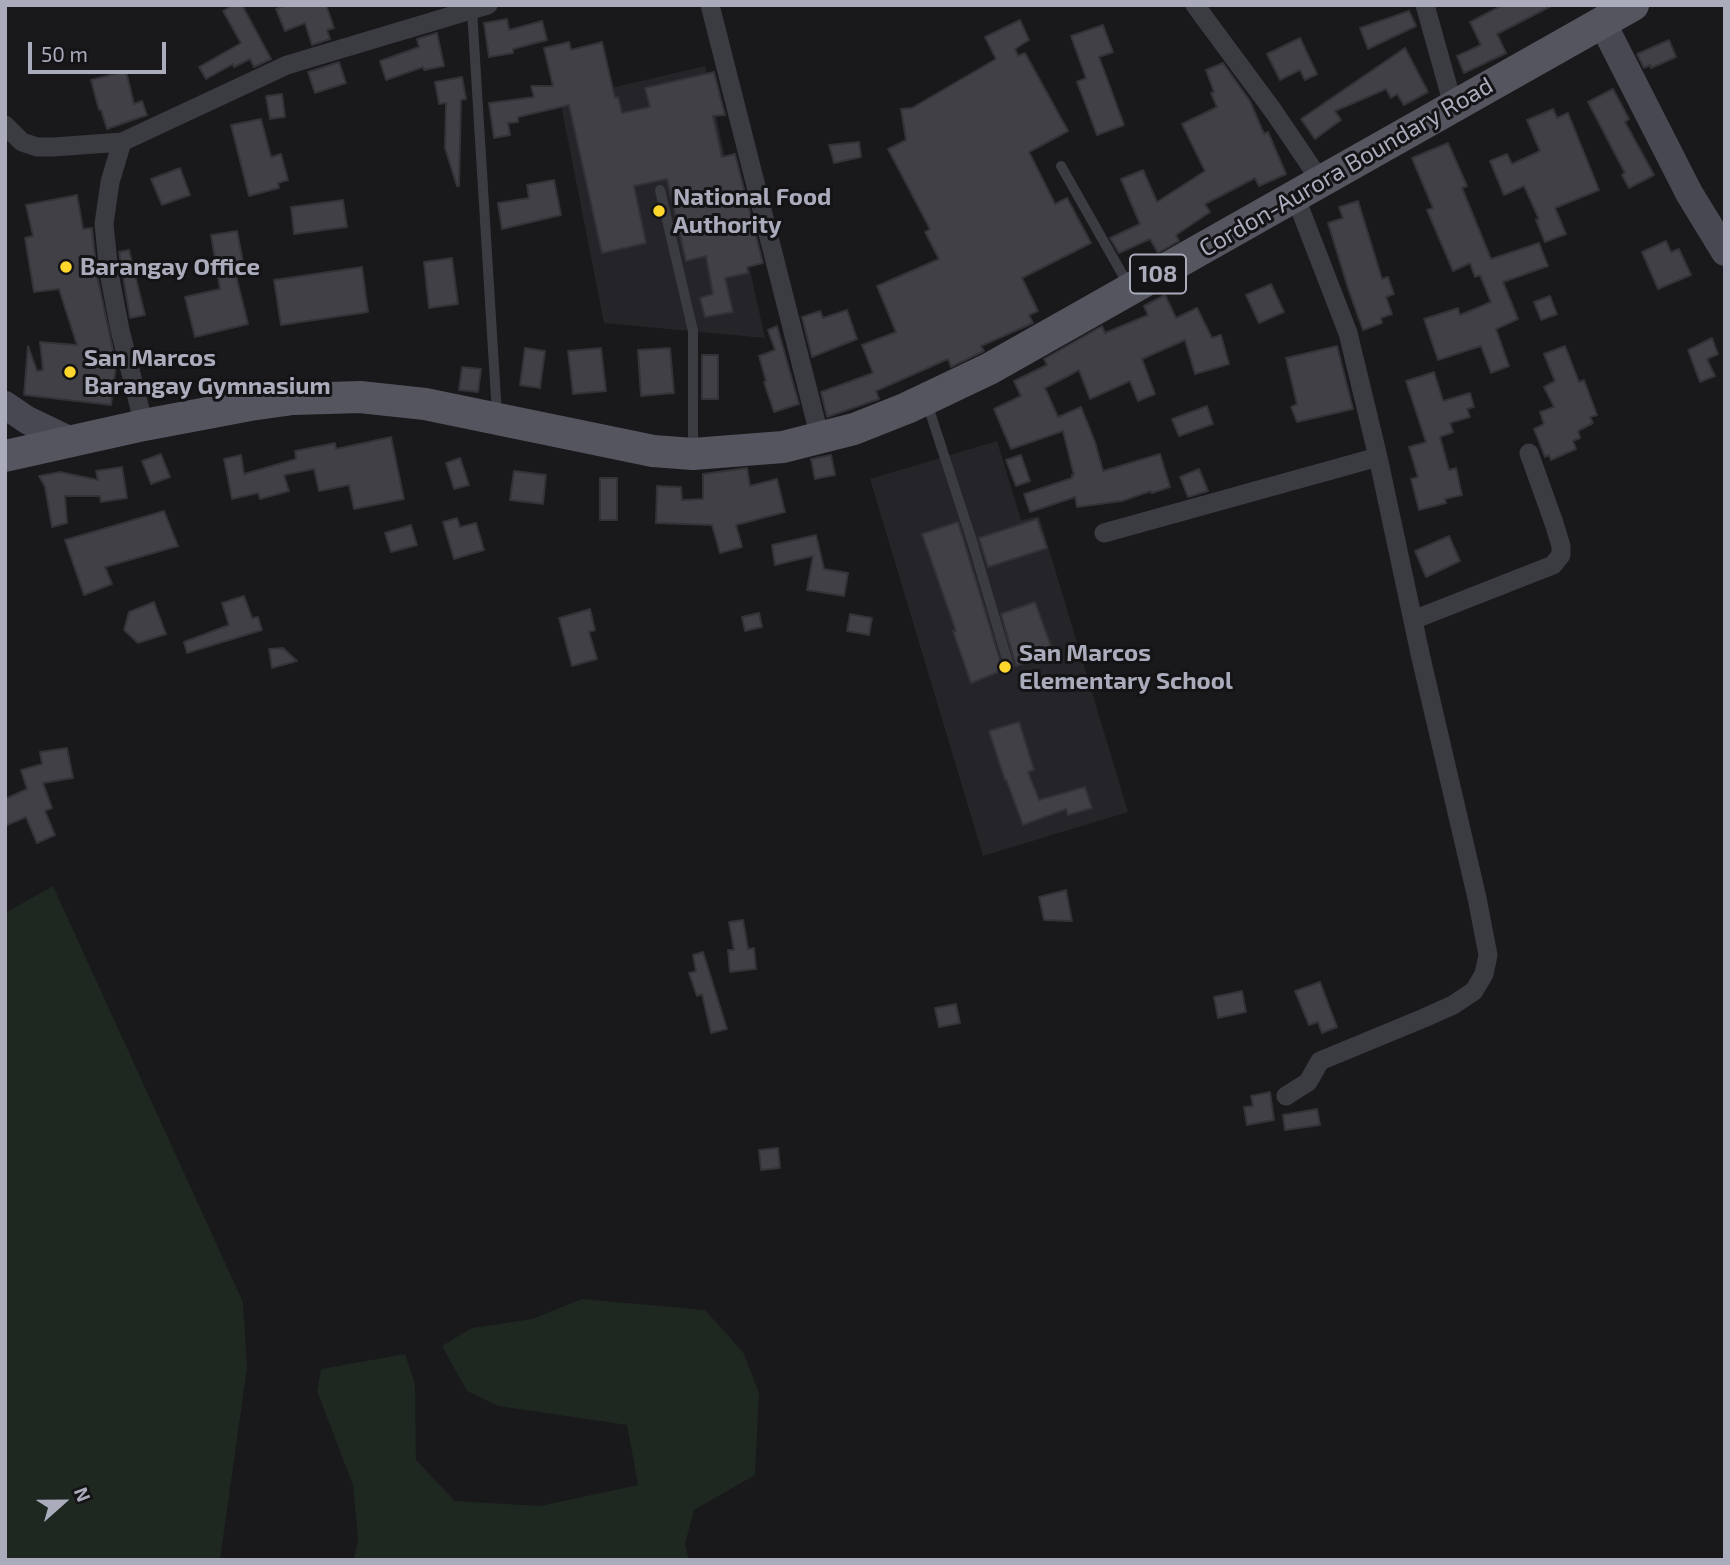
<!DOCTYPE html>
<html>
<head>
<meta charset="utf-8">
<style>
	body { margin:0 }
	#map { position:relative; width:1730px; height:1565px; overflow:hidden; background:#19181b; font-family:"Exo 2",sans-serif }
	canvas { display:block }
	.frame { position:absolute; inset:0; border:7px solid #aaacbc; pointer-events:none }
	.north { position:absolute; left:28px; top:1467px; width:70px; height:70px; -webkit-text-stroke:5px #141316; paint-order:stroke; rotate:69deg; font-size:19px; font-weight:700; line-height:28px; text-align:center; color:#aaacbc }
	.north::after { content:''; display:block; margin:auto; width:24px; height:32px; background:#aaacbc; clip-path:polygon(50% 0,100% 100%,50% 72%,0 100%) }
	.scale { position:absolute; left:28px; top:42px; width:138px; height:32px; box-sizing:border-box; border:4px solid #aaacbc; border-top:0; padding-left:9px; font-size:21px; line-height:24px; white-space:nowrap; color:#aaacbc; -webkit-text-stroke:5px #141316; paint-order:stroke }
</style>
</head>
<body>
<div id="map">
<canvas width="1730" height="1565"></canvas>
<div class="frame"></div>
<div class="north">N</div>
<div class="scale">50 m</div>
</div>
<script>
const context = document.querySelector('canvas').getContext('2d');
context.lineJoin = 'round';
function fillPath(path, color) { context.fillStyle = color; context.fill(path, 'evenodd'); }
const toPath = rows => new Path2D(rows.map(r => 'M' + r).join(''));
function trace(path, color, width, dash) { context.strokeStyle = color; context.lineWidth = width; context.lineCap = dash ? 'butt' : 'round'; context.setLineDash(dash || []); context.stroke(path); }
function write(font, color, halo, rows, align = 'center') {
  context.font = font + ' "Exo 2",sans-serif'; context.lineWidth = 6; context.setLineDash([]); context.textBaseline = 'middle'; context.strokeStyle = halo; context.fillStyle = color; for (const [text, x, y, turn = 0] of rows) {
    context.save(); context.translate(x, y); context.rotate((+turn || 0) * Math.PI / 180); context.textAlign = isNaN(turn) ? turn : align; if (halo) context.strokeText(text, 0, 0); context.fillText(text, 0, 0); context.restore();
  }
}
const built = toPath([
	[705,66,765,338,604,323,560,100],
	[997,441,1021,520,1039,516,1128,812,983,856,870,479]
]);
const green = toPath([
	[53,886,243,1302,247,1368,220,1560,5,1560,5,913],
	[582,1299,705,1310,743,1352,759,1393,755,1475,694,1510,685,1544,689,1560,354,1560,358,1539,353,1485,317,1391,321,1369,405,1354,415,1384,416,1460,455,1501,540,1506,638,1485,627,1425,498,1406,467,1391,442,1346,472,1328,532,1319]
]);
const building = toPath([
	[233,5,242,5,271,59,254,67,250,59,234,67,233,64,206,79,199,67,241,43,223,11,233,5],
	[286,5,326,5,334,28,327,30,330,39,312,45,305,23,285,31,276,9,286,5],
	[1503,5,1553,5,1497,34,1506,53,1464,73,1457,56,1481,45,1470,22,1503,5],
	[1409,11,1416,26,1368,49,1360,28,1409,11],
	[507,19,509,30,542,21,547,40,513,49,513,53,489,57,484,23,507,19],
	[1020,20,1029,40,1015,49,1018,56,1025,53,1068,131,1029,152,1055,204,1067,198,1091,243,1022,278,1038,311,1029,315,1033,323,981,346,984,351,951,367,948,359,876,391,879,399,827,417,821,392,873,373,862,345,896,332,877,286,939,259,925,232,930,229,888,149,906,140,901,109,912,108,996,59,985,37,1020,20],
	[1103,25,1113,52,1099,57,1124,125,1097,135,1077,82,1086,78,1071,36,1103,25],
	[437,33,444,66,424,70,423,67,386,80,380,61,419,47,417,39,437,33],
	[1300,38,1317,74,1305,80,1300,70,1280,80,1267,54,1300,38],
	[1669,40,1676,57,1651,68,1650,65,1644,68,1637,54,1669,40],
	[569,42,571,50,602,42,615,98,618,97,622,113,650,107,645,88,714,72,725,115,713,116,722,157,735,154,763,263,747,267,748,273,725,278,733,312,705,317,700,298,713,294,706,256,686,261,667,179,634,186,646,243,602,253,569,105,518,117,518,122,508,123,510,135,494,138,489,103,534,97,531,86,553,86,544,48,569,42],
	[1405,48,1428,92,1404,105,1397,94,1391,98,1386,89,1335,111,1341,120,1315,139,1301,119,1405,48],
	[339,62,346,83,315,93,308,72,339,62],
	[1223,63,1250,101,1264,134,1268,132,1286,174,1259,186,1255,178,1205,204,1210,212,1176,235,1179,241,1158,253,1150,239,1119,253,1110,238,1140,224,1121,179,1143,170,1157,202,1205,171,1182,124,1217,107,1211,93,1214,92,1206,70,1223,63],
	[126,71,134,104,142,101,147,115,107,129,101,110,99,110,91,80,126,71],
	[462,77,466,99,461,100,459,186,457,186,445,148,446,103,439,104,435,82,462,77],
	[1613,89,1629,119,1625,122,1654,175,1629,188,1622,175,1625,173,1588,102,1613,89],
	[282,94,285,117,270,119,266,96,282,94],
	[1553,109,1557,118,1568,113,1599,190,1555,208,1566,234,1545,242,1536,220,1539,219,1524,186,1504,195,1490,161,1507,154,1512,164,1540,151,1527,120,1553,109],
	[261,119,271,157,281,154,288,180,278,183,279,188,249,196,231,125,261,119],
	[859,142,861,157,834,163,829,145,859,142],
	[1448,143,1467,186,1462,188,1491,259,1539,243,1548,266,1503,282,1518,319,1496,329,1509,366,1491,373,1481,346,1438,360,1424,319,1458,308,1460,315,1491,302,1480,275,1475,277,1470,263,1453,271,1427,210,1433,208,1412,158,1448,143],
	[180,168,190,195,162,205,151,179,180,168],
	[554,180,561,215,502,229,498,203,529,198,527,185,554,180],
	[77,195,83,229,92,228,97,275,116,364,111,405,24,395,28,346,37,371,43,370,40,342,77,345,59,289,34,292,25,238,33,236,26,205,77,195],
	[343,200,347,227,294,234,291,207,343,200],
	[1358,201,1382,279,1388,277,1394,294,1386,297,1392,314,1381,318,1382,323,1363,330,1349,291,1328,223,1343,218,1339,207,1358,201],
	[237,231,243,262,233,264,248,324,195,337,185,297,220,289,211,235,237,231],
	[1666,241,1671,252,1679,249,1691,275,1658,289,1642,252,1666,241],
	[129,250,145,315,130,318,119,252,129,250],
	[452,258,458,304,429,308,424,262,452,258],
	[362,267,368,312,281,325,274,280,362,267],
	[1271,284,1284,312,1259,323,1246,295,1271,284],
	[1165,295,1176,318,1197,308,1212,338,1221,335,1229,364,1195,374,1185,340,1142,359,1155,394,1138,401,1130,381,1090,399,1079,370,1045,388,1058,417,1081,407,1095,442,1103,471,1160,454,1170,487,1152,493,1151,491,1122,501,1077,507,1075,497,1030,512,1024,494,1072,478,1072,475,1074,475,1063,431,1011,449,994,409,1021,396,1014,381,1047,365,1044,359,1102,326,1105,333,1148,315,1144,306,1165,295],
	[1550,296,1557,314,1541,320,1534,302,1550,296],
	[847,310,857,339,812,357,802,317,820,311,823,318,847,310],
	[777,326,799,404,774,412,764,382,766,381,759,356,775,350,768,330,777,326],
	[1712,338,1718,354,1707,359,1715,376,1700,382,1688,350,1712,338],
	[1337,346,1353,409,1297,422,1291,407,1297,404,1286,358,1337,346],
	[1565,346,1579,382,1584,380,1597,415,1590,417,1593,423,1578,431,1580,438,1573,441,1576,449,1551,460,1549,455,1545,457,1534,429,1544,424,1540,412,1554,407,1544,387,1555,381,1544,354,1565,346],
	[525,348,545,351,540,388,520,385,525,348],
	[601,348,606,391,573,394,568,351,601,348],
	[670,348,674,393,641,396,638,350,670,348],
	[702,355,718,355,718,399,702,399,702,355],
	[462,367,481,369,478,392,459,390,462,367],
	[1434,372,1443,401,1470,393,1474,407,1467,409,1470,417,1450,423,1453,432,1440,437,1449,470,1456,468,1462,495,1445,499,1446,503,1419,510,1411,479,1418,477,1409,447,1426,442,1406,381,1434,372],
	[1207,406,1213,424,1179,436,1172,419,1207,406],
	[391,437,404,499,354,509,349,485,319,491,314,469,284,475,289,491,260,499,258,493,232,499,224,459,241,455,244,474,296,459,295,451,335,443,336,449,391,437],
	[161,454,170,477,151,484,142,461,161,454],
	[831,455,835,475,815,479,811,459,831,455],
	[1021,455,1030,481,1016,486,1006,460,1021,455],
	[460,458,469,485,454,489,446,463,460,458],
	[122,467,127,498,101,502,100,496,65,496,67,523,52,527,45,487,39,476,60,472,98,480,96,471,122,467],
	[747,468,750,486,777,479,785,512,736,525,742,547,720,553,712,525,656,523,657,486,681,487,682,500,703,499,703,474,747,468],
	[1199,469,1208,491,1188,497,1180,477,1199,469],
	[514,471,546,475,543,504,510,500,514,471],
	[600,478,617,478,617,520,600,520,600,478],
	[164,511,178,546,105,567,112,584,84,595,65,540,164,511],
	[457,518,460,527,476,523,484,550,454,559,443,522,457,518],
	[1037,519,1047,548,988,567,979,538,1037,519],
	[958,522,1003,670,971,683,953,631,956,631,922,534,958,522],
	[411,525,417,545,391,552,385,533,411,525],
	[816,535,824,569,848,573,844,596,807,590,813,556,775,565,772,545,816,535],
	[1449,536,1460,561,1426,577,1415,551,1449,536],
	[244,596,252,618,258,617,262,630,187,653,184,642,229,625,222,603,244,596],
	[154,602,166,634,138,643,124,630,129,612,154,602],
	[1035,602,1053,652,1016,666,1001,614,1035,602],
	[590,609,595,630,589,632,597,659,572,666,559,618,590,609],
	[759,613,762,627,745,631,742,617,759,613],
	[850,614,872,618,869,635,847,631,850,614],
	[283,648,297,661,272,668,269,649,283,648],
	[1019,722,1034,770,1028,772,1039,800,1085,787,1092,808,1068,815,1066,809,1023,825,1006,779,1005,780,989,731,1019,722],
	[67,748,73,778,43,783,52,808,45,811,55,835,37,843,26,817,5,826,5,799,27,789,21,770,42,764,40,752,67,748],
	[1066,890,1072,921,1044,920,1039,897,1066,890],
	[743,920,748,949,754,948,756,969,730,972,728,950,734,950,729,922,743,920],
	[703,952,727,1029,711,1033,702,994,697,996,689,973,696,971,693,955,703,952],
	[1320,982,1337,1027,1322,1033,1318,1022,1309,1025,1295,991,1320,982],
	[1242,991,1246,1012,1218,1018,1214,997,1242,991],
	[956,1004,960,1023,939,1027,935,1008,956,1004],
	[1270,1092,1274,1120,1247,1125,1244,1107,1253,1106,1251,1096,1270,1092],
	[1317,1109,1320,1125,1285,1130,1283,1115,1317,1109],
	[778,1148,780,1168,761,1170,759,1150,778,1148]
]);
const lane = toPath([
	[472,10,497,415],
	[1061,166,1129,286],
	[660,190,693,331,693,450],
	[927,403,972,541,1009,666]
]);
const street = toPath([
	[710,5,820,438],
	[1195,5,1274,112,1320,180],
	[1425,5,1453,105],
	[5,125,22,142,37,147,54,147,122,142,287,65,488,5],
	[122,142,110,182,104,224,109,273,120,330,144,425],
	[1104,533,1378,457],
	[1413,620,1553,565,1561,555,1561,546,1554,523,1529,453],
	[1286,1096,1308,1082,1320,1061,1424,1018,1453,1005,1474,991,1484,974,1488,955,1477,898,1421,658,1378,457,1348,333,1295,196]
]);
const secondary = toPath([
	[1603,24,1689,193,1725,252],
	[5,405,27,420,73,442]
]);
const primary = toPath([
	[5,456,144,425,250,405,293,399,328,398,360,397,425,404,653,451,693,454,783,447,854,429,907,408,989,369,1633,5]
]);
const markers = [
	[659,211,7,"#ffd72c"],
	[66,267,7,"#ffd72c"],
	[70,372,7,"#ffd72c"],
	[1005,667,7,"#ffd72c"]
];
const shields = [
	[1158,274,56]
];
const shieldNames = [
	["108",1158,274]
];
const streetNames = [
	["Cordon-Aurora Boundary Road",1346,167,-30]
];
const poiNames = [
	["National Food",673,197],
	["Authority",673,225],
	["Barangay Office",80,267],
	["San Marcos",84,358],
	["Barangay Gymnasium",84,386],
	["San Marcos",1019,653],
	["Elementary School",1019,681]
];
fillPath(built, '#252428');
fillPath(green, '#1e2720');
fillPath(building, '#404046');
trace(building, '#333237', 2);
trace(lane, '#3b3b42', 10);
trace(street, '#3b3b42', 19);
trace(secondary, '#474851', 28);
trace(primary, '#555560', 32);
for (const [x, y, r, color] of markers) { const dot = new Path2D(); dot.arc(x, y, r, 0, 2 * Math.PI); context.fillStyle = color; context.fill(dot); trace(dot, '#141316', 2.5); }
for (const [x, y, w] of shields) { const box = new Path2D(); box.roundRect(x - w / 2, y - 19.5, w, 39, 5); context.fillStyle = '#141316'; context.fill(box); trace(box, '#aaacbc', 2); }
write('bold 23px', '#aaacbc', null, shieldNames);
write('24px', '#aaacbc', '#141316', streetNames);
write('bold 24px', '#aaacbc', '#141316', poiNames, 'left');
</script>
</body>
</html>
